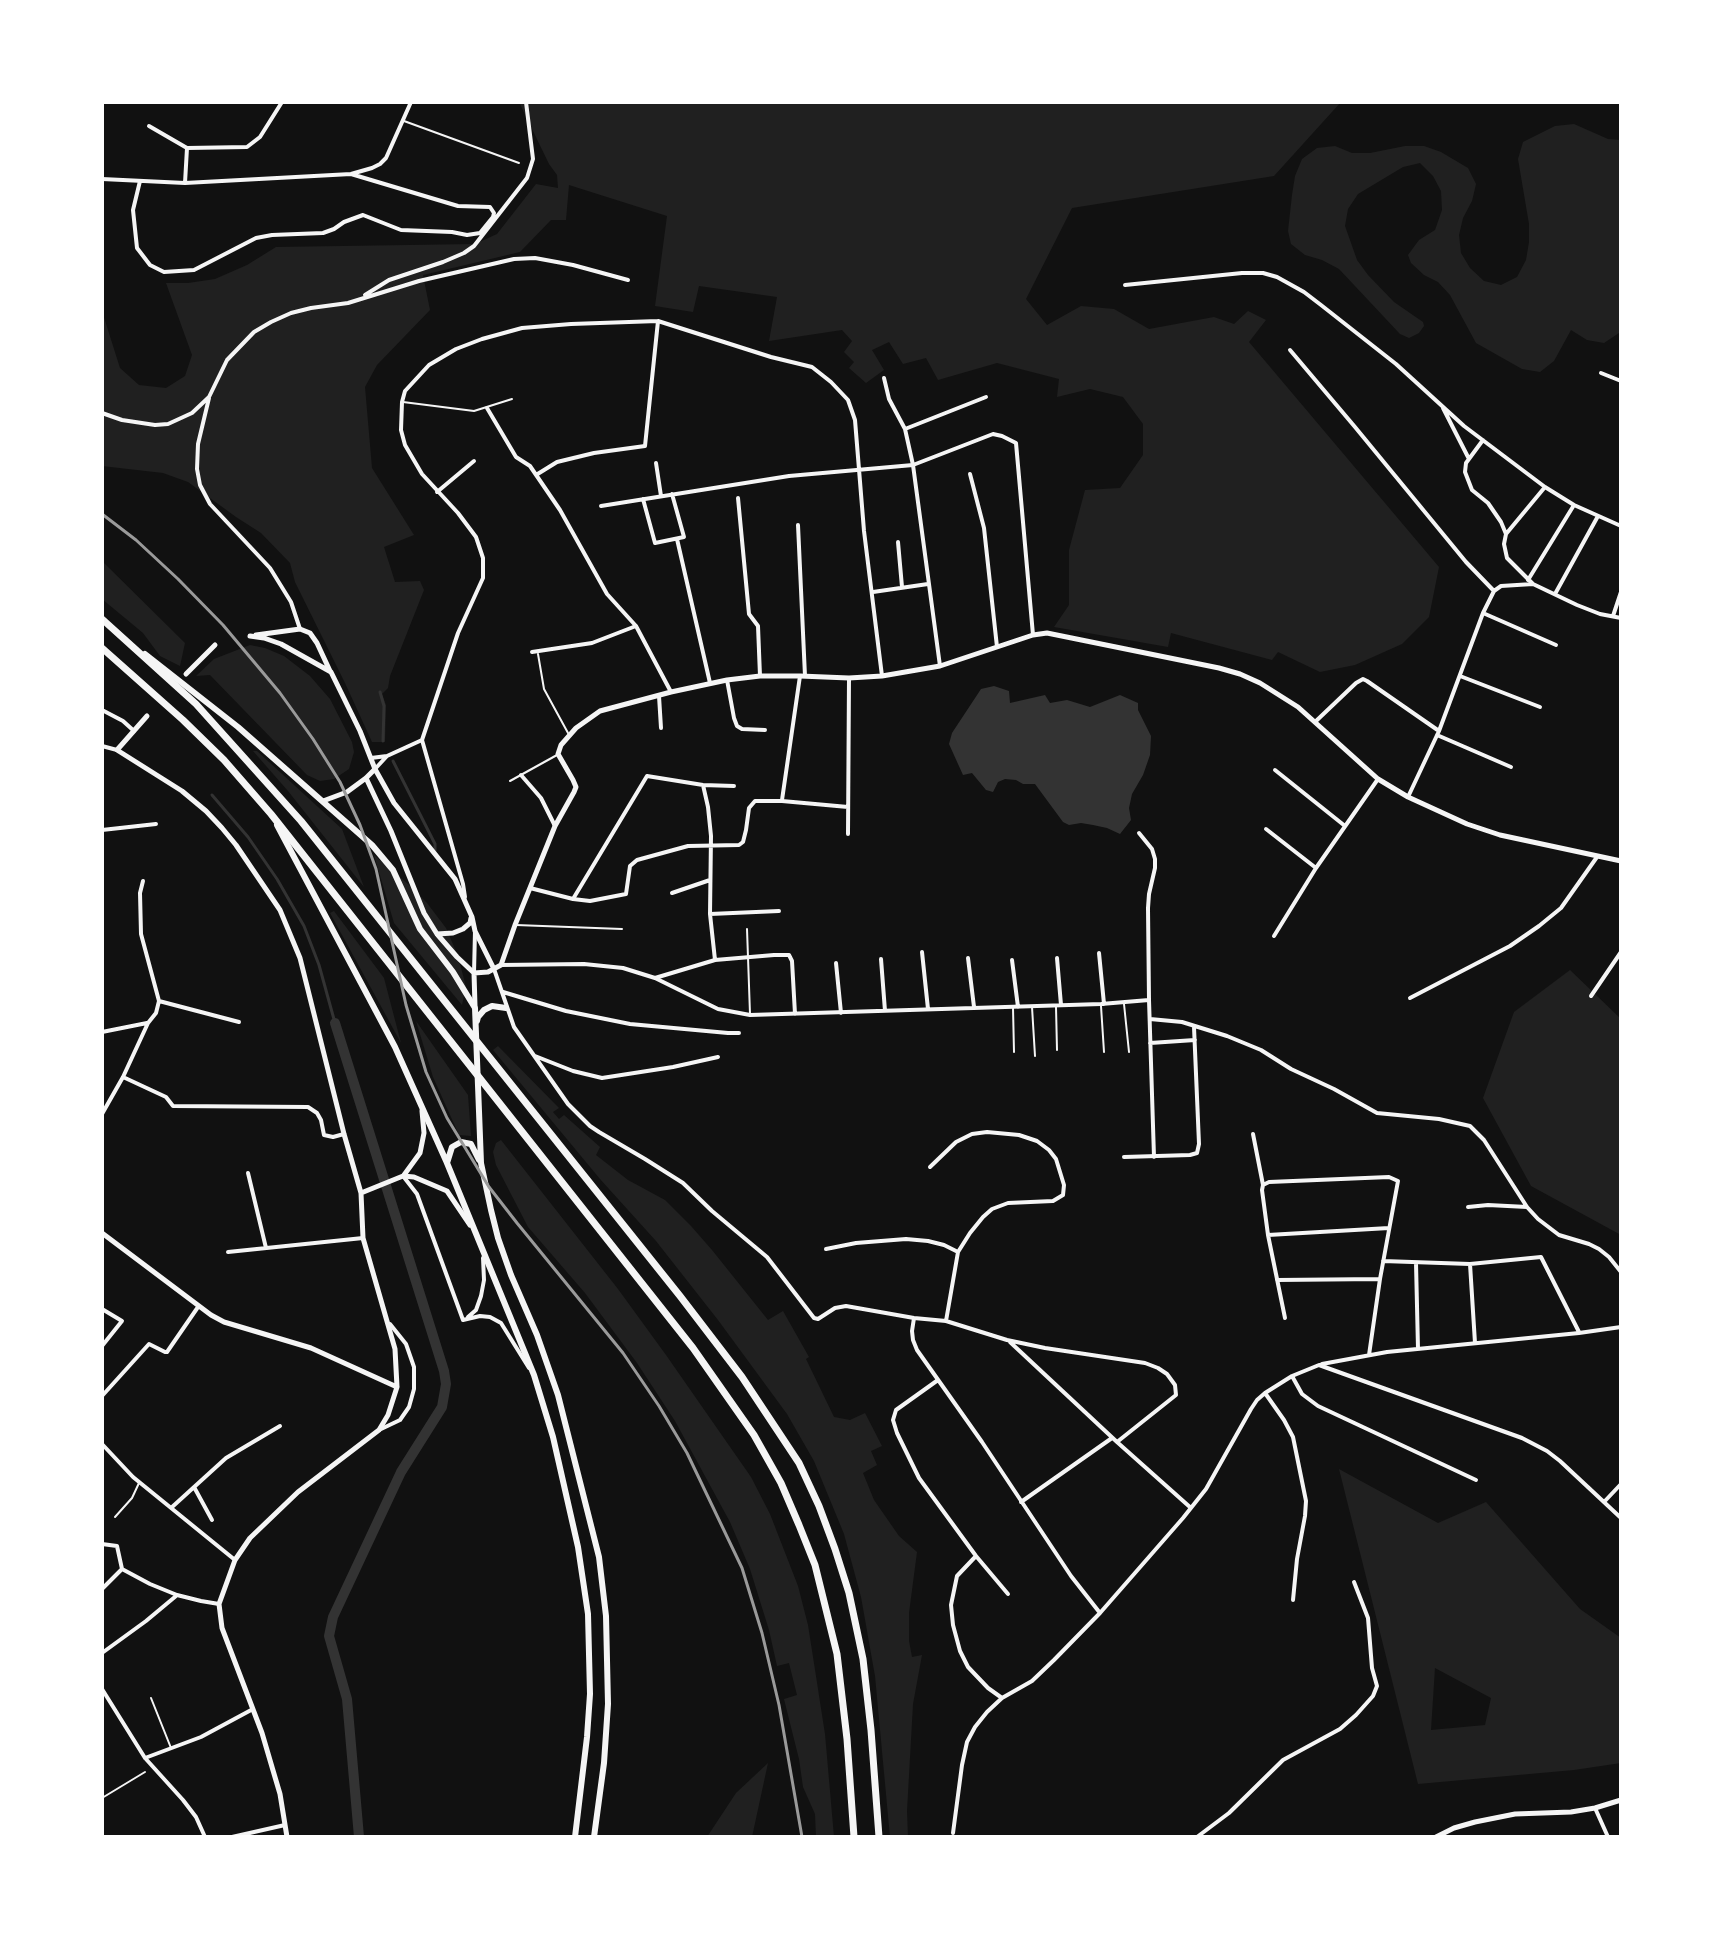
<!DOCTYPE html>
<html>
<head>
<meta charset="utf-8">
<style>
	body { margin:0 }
	#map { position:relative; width:1723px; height:1939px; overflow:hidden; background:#111; font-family:"Sofia Sans Condensed",sans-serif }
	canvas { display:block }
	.frame { position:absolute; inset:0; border:104px solid #fff; pointer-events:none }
</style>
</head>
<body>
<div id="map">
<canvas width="1723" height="1939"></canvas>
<div class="frame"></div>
</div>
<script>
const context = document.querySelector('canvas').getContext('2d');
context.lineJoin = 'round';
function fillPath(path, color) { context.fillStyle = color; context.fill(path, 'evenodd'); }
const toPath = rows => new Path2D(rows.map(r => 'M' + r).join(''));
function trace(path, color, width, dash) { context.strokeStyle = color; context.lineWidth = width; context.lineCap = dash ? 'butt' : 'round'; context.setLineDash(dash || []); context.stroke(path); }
const green = toPath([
	[519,102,1341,102,1274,176,1072,208,1026,299,1047,325,1081,306,1114,309,1149,329,1214,317,1234,324,1248,311,1266,320,1249,342,1439,567,1429,617,1402,644,1355,665,1320,672,1278,652,1272,660,1171,633,1168,647,1054,627,1069,605,1069,550,1085,490,1120,488,1143,455,1143,424,1123,397,1090,389,1057,397,1059,379,997,363,938,380,926,358,903,364,889,342,872,350,884,370,866,383,849,368,854,362,844,352,852,341,842,330,769,341,777,297,699,286,693,312,655,306,667,216,569,185,566,220,551,220,520,252,423,275,430,310,377,365,365,387,372,468,414,535,384,547,395,582,420,581,424,590,390,676,388,688,382,694,386,705,385,742,372,742,345,683,295,582,290,563,261,533,236,517,188,482,163,473,102,466,102,311,120,368,139,385,166,388,185,376,192,355,166,283,188,283,215,279,247,265,276,247,475,244,497,234,536,184,558,188,557,175,549,164],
	[1574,124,1608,139,1621,140,1621,329,1619,333,1604,343,1587,340,1571,330,1554,361,1540,372,1522,369,1476,343,1450,295,1438,282,1424,275,1411,263,1408,255,1419,240,1435,230,1442,210,1441,191,1433,176,1420,163,1403,167,1358,194,1348,209,1345,226,1357,260,1368,275,1394,302,1423,322,1424,326,1419,333,1409,338,1400,334,1339,269,1322,260,1305,255,1291,244,1288,231,1292,195,1295,176,1302,159,1317,148,1335,146,1352,153,1370,153,1405,146,1424,146,1441,152,1468,168,1476,184,1472,201,1463,218,1459,235,1461,253,1470,268,1484,281,1501,285,1517,277,1526,260,1529,242,1529,224,1518,159,1523,142,1555,126],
	[102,561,185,643,180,666,160,656,143,633,102,599],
	[250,645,265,648,284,656,310,676,330,699,352,742,354,752,349,769,334,779,320,781,307,775,210,675,196,676,214,659],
	[253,751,257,751,342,829,364,887,288,791],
	[374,855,408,884,427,903,446,928,458,956,466,987,462,1005,394,923],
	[334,911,384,978,401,1043,330,913],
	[1570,970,1621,1019,1621,1235,1531,1186,1483,1098,1514,1012],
	[416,1021,468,1095,471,1136,459,1135,433,1077],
	[498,1046,559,1108,553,1112,559,1119,564,1115,600,1147,596,1155,628,1180,665,1200,691,1226,712,1250,768,1320,783,1311,809,1357,806,1359,834,1417,850,1420,865,1413,882,1446,871,1451,877,1465,863,1473,874,1500,899,1536,917,1552,909,1613,909,1641,912,1657,922,1655,913,1704,907,1811,908,1837,890,1837,875,1676,861,1597,844,1534,814,1461,787,1414,718,1320,656,1241,600,1179,493,1050],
	[501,1140,618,1289,666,1355,751,1477,770,1514,798,1586,808,1625,825,1734,834,1837,816,1837,815,1814,803,1787,799,1759,784,1699,797,1695,789,1663,777,1666,769,1630,750,1569,730,1522,675,1421,637,1363,585,1293,528,1227,496,1165,493,1152,496,1143],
	[1339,1469,1438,1523,1486,1502,1580,1609,1621,1638,1621,1763,1574,1770,1418,1784],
	[1435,1668,1491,1698,1485,1725,1431,1730],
	[768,1763,752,1837,707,1837,736,1793]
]);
const water = toPath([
	[994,686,1009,691,1010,703,1045,695,1050,703,1067,700,1090,707,1120,695,1138,703,1138,710,1151,736,1150,755,1143,775,1132,794,1129,808,1131,820,1120,834,1107,828,1093,825,1081,823,1069,825,1063,822,1035,784,1023,784,1016,780,1005,779,998,782,993,792,986,790,972,773,963,775,949,744,952,733,981,689]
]);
const stream = toPath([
	[380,692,384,706,383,741],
	[393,761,435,844,435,851],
	[212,795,248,837,277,879,304,926,319,965,335,1023]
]);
const canal = toPath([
	[335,1023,444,1371,446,1384,442,1407,401,1472,333,1617,329,1636,347,1699,359,1837]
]);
const service = toPath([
	[404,121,519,163],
	[403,402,474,411,512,399],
	[538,654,544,689,568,733],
	[510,781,557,755],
	[516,925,622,929],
	[747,929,750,1014],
	[1124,1004,1129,1052],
	[1101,1006,1104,1052],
	[1032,1007,1035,1056],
	[1056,1007,1057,1050],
	[1013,1008,1014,1052],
	[115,1517,132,1498,139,1483],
	[151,1698,171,1748],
	[102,1798,145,1772]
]);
const minor = toPath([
	[149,126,187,148,247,147,260,137,282,102],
	[187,148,185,183,351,174,372,168,380,164,386,158,411,102],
	[102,179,185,183],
	[140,181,133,210,137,248,150,265,164,272,194,270,256,238,272,235,323,233,334,229,344,222,363,215,401,230,452,232,467,235,480,233,493,217,494,213,490,207,458,206,351,174],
	[1125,285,1242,273,1263,273,1277,277,1304,292,1321,305,1396,364,1464,426,1545,487,1574,505,1621,526],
	[365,295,389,280,443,262,464,253,474,246,527,178,533,159,526,102],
	[1290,350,1355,427,1466,562,1494,591,1483,613,1439,731,1408,797],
	[1601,373,1621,381],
	[884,378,889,399,905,429,913,465,940,666],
	[209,398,198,444,197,469,200,485,210,504,270,568,291,602,300,629],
	[487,408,516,457,530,466,560,510,607,594,636,626,671,692],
	[1443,408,1469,459],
	[102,413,122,420,155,425,168,424,192,413,209,397,227,360,254,332,271,322,291,313,311,308,348,303,419,281,514,259,535,258,573,265,628,280],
	[905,429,986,397],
	[1483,440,1466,463,1465,472,1472,490,1488,503,1501,522,1506,534,1504,544,1507,558,1533,584,1577,605,1600,614,1621,618],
	[656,463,661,496],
	[970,474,984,528,997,647],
	[536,475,557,462,594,453,645,446,658,321],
	[437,492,474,461],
	[738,498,749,614,758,626,760,676],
	[643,499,655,543,684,537,672,494],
	[601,506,789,476,913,465,993,434,1002,436,1016,443,1033,635],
	[798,525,805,676],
	[1506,534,1545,487],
	[677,539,710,683],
	[898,542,902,587],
	[1528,580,1574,505],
	[1494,591,1501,586,1533,584],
	[873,592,928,584],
	[1555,594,1598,516],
	[1483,613,1556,645],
	[1613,616,1621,592],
	[532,652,592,643,636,626],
	[1460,676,1540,707],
	[727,680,734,718,737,726,742,729,765,730],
	[659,696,661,728],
	[102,710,123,721,134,731],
	[1315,722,1356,683,1363,679,1367,681,1439,731],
	[1437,735,1511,767],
	[102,746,117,750],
	[371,758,387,756,422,740],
	[375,769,387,756],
	[1275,770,1345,826],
	[521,775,541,798,555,826],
	[703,785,708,807,711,836,710,914,715,960],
	[782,800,800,676],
	[1266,829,1316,868],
	[102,830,156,824],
	[1139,833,1152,849,1155,859,1155,868,1149,894,1148,908,1149,1000,1154,1157],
	[848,834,849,678],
	[530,888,573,899,590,901,626,894,630,866,637,860,688,846,739,845,743,842,746,830,749,808,755,801,782,801,848,807],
	[672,893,710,880],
	[465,897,463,884,422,740,458,633,483,578,483,558,476,537,458,513,422,474,405,445,401,430,402,402,405,391,429,365,456,349,482,339,522,328,571,324,658,321,771,357,812,367,831,382,848,400,855,420,864,531,882,676],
	[573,899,647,776,703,785,734,786],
	[710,914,779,911],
	[1274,936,1316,868,1378,779],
	[922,952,928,1009],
	[1099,953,1104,1004],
	[968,958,974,1007],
	[1057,958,1061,1005],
	[881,959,885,1011],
	[1012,960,1018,1007],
	[836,963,841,1013],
	[501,965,584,964,623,968,655,978,718,1009,750,1015,1101,1004,1149,1000],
	[494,969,514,1027,568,1104,590,1126,599,1132,645,1159,683,1183,712,1211,767,1257,814,1318,818,1319,835,1308,846,1306,914,1318,946,1321,1007,1340,1045,1348,1145,1363,1158,1368,1167,1374,1175,1385,1176,1395,1117,1442],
	[474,973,475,931],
	[655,978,715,960,774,955,789,955,792,961,795,1014],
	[503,992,566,1011,630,1024,728,1033,739,1033],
	[1591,996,1621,952],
	[1410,998,1510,946,1539,926,1561,908,1597,857],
	[159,1001,239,1022],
	[1150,1019,1182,1022,1227,1036,1261,1050,1291,1069,1334,1089,1377,1113,1439,1119,1470,1126,1484,1140,1527,1207],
	[102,1032,147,1023],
	[1150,1043,1195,1040],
	[535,1056,573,1071,602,1078,673,1067,718,1057],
	[123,1077,166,1097,173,1106,308,1107,317,1113,321,1120,324,1135,333,1137,344,1134],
	[102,1114,123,1077,148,1023,156,1013,159,1001,141,934,140,893,143,881],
	[1253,1134,1263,1185,1262,1190,1268,1235,1285,1318],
	[1124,1157,1190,1155,1197,1153,1199,1144,1194,1027],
	[930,1167,956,1142,972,1134,987,1132,1019,1135,1037,1141,1049,1150,1056,1159,1064,1185,1063,1195,1053,1201,1008,1203,992,1209,983,1217,970,1233,958,1252,946,1321],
	[248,1173,266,1248],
	[403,1176,417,1194,463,1320],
	[1263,1185,1269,1182,1389,1177,1398,1181,1380,1279,1369,1355],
	[1468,1207,1488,1205,1527,1207,1538,1219,1559,1235,1589,1244,1599,1249,1609,1257,1621,1272],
	[1268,1235,1389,1228],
	[826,1249,856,1243,906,1239,928,1241,944,1245,958,1252],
	[228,1252,363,1238],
	[1383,1261,1470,1264,1541,1257,1579,1332],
	[1416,1263,1418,1349],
	[1470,1264,1475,1343],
	[1277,1280,1380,1279],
	[102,1309,122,1321,102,1346],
	[468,1317,476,1310,481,1296,484,1280,483,1258],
	[914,1318,912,1331,913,1340,917,1350,982,1442,1071,1576,1100,1613],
	[463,1320,480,1316,490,1317,501,1323,529,1368],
	[1010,1342,1117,1442,1191,1508],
	[1322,1364,1387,1352,1579,1333,1621,1327],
	[1292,1376,1302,1394,1318,1406,1476,1480],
	[938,1380,896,1410,893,1420,897,1433,919,1478,976,1556,1008,1594],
	[1265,1393,1284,1420,1293,1437,1306,1501,1305,1516,1297,1559,1293,1600],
	[102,1396,149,1344,165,1352,167,1352,198,1307],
	[379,1430,400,1420,409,1407,414,1389,414,1367,406,1344,390,1324],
	[102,1444,133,1477,235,1560],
	[194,1487,212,1520],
	[1021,1502,1112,1438],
	[1604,1502,1621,1484],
	[171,1508,226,1458,280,1426],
	[102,1544,117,1546,122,1569,150,1584,177,1595,201,1601,219,1604],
	[976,1556,957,1576,951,1605,953,1625,960,1651,968,1667,988,1688,1002,1698],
	[102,1589,122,1569],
	[102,1653,146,1621,176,1596],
	[102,1689,145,1758,183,1800,196,1817,205,1837],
	[145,1758,201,1737,253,1709],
	[1595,1808,1608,1837],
	[953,1833,962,1765,967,1742,975,1727,987,1712,1002,1698,1032,1681,1054,1660,1100,1613,1183,1518,1206,1489,1251,1409,1257,1400,1265,1393,1292,1376,1319,1365,1522,1438,1547,1451,1560,1461,1621,1518],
	[232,1837,285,1825],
	[1197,1837,1229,1813,1283,1760,1340,1729,1356,1715,1373,1696,1377,1686,1372,1668,1368,1618,1354,1582]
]);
const tertiary = toPath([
	[256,635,300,629,310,633,317,643,330,671],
	[250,636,264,638,281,644,331,672,360,731,375,769,394,803,455,879,472,917,475,931,494,969],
	[186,674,215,645],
	[147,716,117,750,182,791,206,811,222,828,236,845,280,910,300,958,344,1134,361,1193,363,1238,395,1349,397,1387,388,1415,379,1430,298,1492,250,1538,235,1560,219,1604,222,1628,262,1733,272,1767,280,1794,287,1837],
	[366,778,391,831,424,913,437,934,457,957,474,973,475,1006],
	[323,801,347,792,366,778,375,769],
	[437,934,453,933,463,929,470,923,471,918],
	[474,973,488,972,501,965,515,925,555,826,574,792,576,787,573,780,558,754,561,745,576,728,600,711,671,692,727,680,760,676,800,676,849,678,882,676,940,666,1033,635,1047,633,1219,668,1240,674,1260,683,1298,707,1378,779,1408,797,1467,824,1500,835,1621,861],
	[404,1175,420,1153,424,1133,422,1111],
	[361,1193,403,1176,414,1177,447,1191,470,1225],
	[102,1233,211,1315,224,1322,311,1348,397,1387],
	[1436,1837,1454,1828,1475,1822,1515,1814,1571,1812,1595,1808,1621,1800]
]);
const primary = toPath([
	[145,654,238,727,372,845,393,870,420,929,453,972,475,1008,481,1163,491,1210,498,1238,511,1275,537,1335,558,1395,599,1557,606,1616,608,1704,604,1763,594,1837],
	[277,825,395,1047,447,1163,534,1375,553,1437,578,1547,588,1614,590,1694,587,1737,575,1837],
	[477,1021,478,1017,484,1010,492,1006,506,1008],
	[447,1163,452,1147,461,1142,471,1144,479,1160]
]);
const motorway = toPath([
	[102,619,196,704,301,821,680,1296,742,1377,799,1463,819,1506,835,1549,849,1593,863,1659,871,1730,879,1837],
	[102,648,183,720,224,760,271,814,693,1348,754,1435,781,1483,799,1525,815,1565,837,1654,847,1739,854,1837]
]);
const rail = toPath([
	[102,514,136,540,178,579,223,625,280,693,313,739,340,782,360,825,376,869,406,1005,426,1072,447,1118,489,1187,517,1223,623,1353,659,1406,687,1453,742,1568,762,1633,779,1705,802,1837]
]);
fillPath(green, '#202020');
fillPath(water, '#333');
trace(stream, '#333', 3);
trace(canal, '#333', 10);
trace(service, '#f5f5f5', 2);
trace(minor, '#f5f5f5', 4);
trace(tertiary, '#f5f5f5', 5);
trace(primary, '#f5f5f5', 6);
trace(motorway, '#f5f5f5', 7);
trace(rail, '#9a9a9a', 3);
</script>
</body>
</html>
